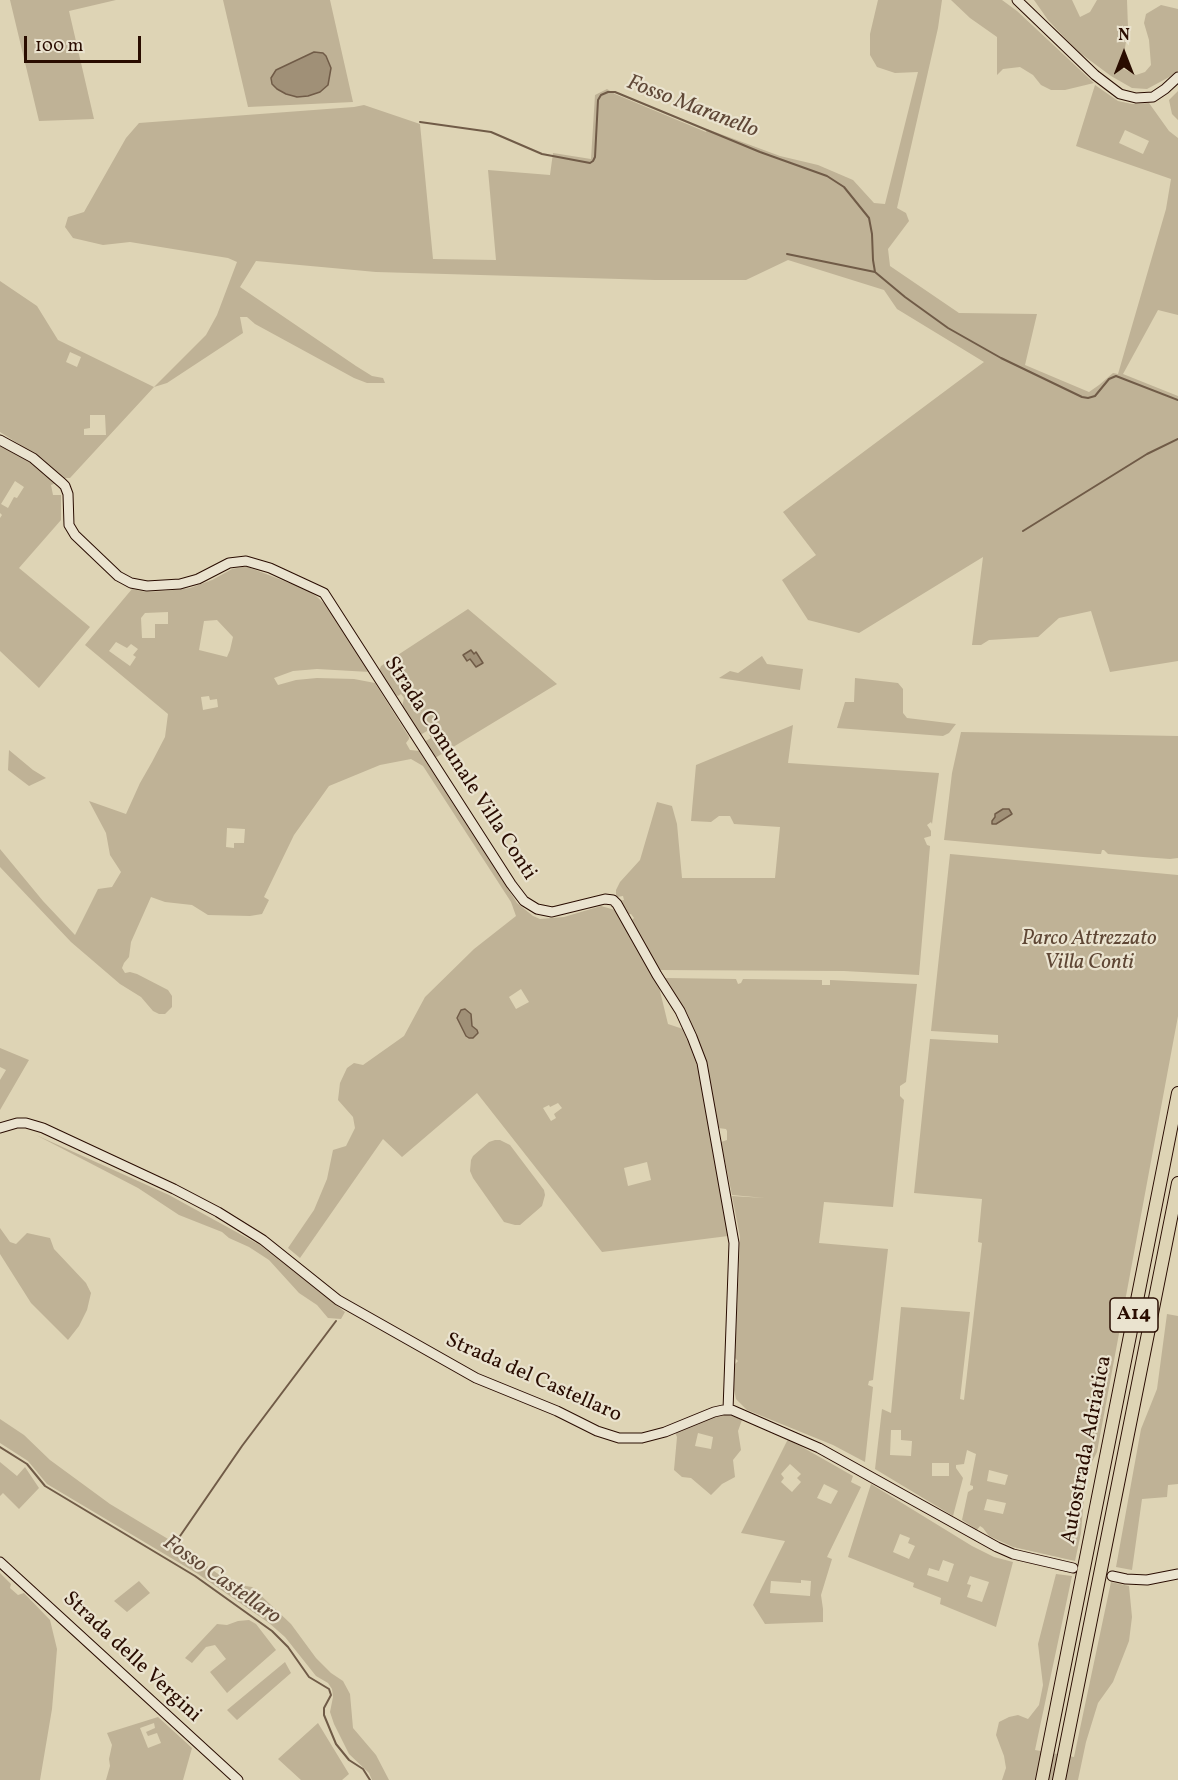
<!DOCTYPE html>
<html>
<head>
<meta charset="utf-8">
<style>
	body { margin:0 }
	#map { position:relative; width:1178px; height:1780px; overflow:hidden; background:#ded4b5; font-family:Vollkorn,serif }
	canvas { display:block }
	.north { position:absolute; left:1094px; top:24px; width:60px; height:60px; -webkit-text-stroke:4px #eae3cf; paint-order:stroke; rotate:0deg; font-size:16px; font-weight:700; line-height:24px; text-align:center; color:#290c00 }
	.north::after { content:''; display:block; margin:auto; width:21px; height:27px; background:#290c00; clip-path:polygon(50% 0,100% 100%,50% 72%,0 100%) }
	.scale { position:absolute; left:24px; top:36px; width:117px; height:27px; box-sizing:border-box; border:3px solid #290c00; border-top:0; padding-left:8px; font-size:18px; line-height:21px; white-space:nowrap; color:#290c00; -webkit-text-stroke:4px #eae3cf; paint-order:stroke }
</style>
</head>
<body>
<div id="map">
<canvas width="1178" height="1780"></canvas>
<div class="north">N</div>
<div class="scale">100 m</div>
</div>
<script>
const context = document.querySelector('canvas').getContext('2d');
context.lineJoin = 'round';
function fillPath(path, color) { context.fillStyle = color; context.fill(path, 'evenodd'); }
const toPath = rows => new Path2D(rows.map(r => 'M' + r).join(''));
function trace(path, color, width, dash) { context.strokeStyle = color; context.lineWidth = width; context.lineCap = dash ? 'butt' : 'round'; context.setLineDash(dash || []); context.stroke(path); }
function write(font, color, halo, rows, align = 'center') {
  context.font = font + ' Vollkorn,serif'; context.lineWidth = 4.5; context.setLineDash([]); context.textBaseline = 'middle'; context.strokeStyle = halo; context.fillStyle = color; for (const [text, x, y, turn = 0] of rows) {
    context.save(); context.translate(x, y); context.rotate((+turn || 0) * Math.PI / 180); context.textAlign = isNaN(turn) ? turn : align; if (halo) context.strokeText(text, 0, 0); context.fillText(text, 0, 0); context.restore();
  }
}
const green = toPath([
	[10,0,116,0,69,11,94,119,39,121],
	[223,0,330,0,353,102,248,107],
	[311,53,323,53,297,97,276,70,302,59],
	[878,0,942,0,938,28,897,208,906,213,909,221,888,249,890,266,959,313,1037,314,1025,365,1089,392,1099,385,1113,373,1118,374,1166,209,1171,179,1076,146,1095,85,1118,101,1132,104,1149,103,1169,131,1178,138,1178,315,1158,310,1123,374,1178,396,1178,661,1110,672,1091,611,1059,618,1038,637,989,640,981,645,972,645,983,557,859,633,808,620,782,580,816,555,783,512,984,362,897,309,884,290,788,260,746,280,655,280,376,272,256,261,240,287,356,366,372,376,383,378,385,383,367,383,354,378,255,324,247,317,240,317,243,333,167,383,154,387,70,478,63,478,42,459,0,432,0,281,37,306,58,340,154,387,206,335,217,315,237,262,228,258,130,242,103,245,73,238,65,227,68,217,84,212,126,138,139,123,354,107,364,105,420,124,433,259,496,260,488,170,550,175,553,153,591,159,595,95,607,89,615,94,706,132,707,129,780,156,818,165,853,180,874,203,885,204,918,72,895,73,877,67,870,55,870,34],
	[1125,130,1149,141,1143,154,1119,143],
	[70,352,81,357,77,367,66,362],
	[90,415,105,415,106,435,84,435,84,429,90,428],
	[951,0,1002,0,1017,11,1094,83,1065,90,1051,90,1041,85,1033,75,1020,67,1003,69,997,75,997,37,970,18],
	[1034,0,1072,0,1080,17,1090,12,1097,0,1127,0,1128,28,1122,68,1136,75,1145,72,1151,65,1149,40,1144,23,1146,14,1161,5,1178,9,1178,71,1173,75,1147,89,1132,88,1111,76,1076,50,1048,20],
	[1178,91,1178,120,1172,114,1169,100],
	[0,446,32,463,56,483,51,485,53,495,61,495,61,520,19,568,90,627,39,688,0,651,0,518,2,515,0,513],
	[15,481,24,487,17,498,14,497,8,508,1,504],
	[242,567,248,567,305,589,316,596,327,606,370,672,317,669,293,671,274,678,278,685,296,680,317,678,354,679,375,683,409,737,409,739,406,743,410,750,419,751,517,903,533,916,540,919,564,917,601,906,615,910,659,987,668,1024,683,1029,699,1071,728,1236,602,1252,477,1093,402,1157,383,1139,300,1258,288,1248,314,1210,327,1179,333,1150,346,1146,355,1128,353,1117,338,1100,340,1083,347,1068,354,1063,363,1065,404,1036,425,997,474,949,516,916,511,902,423,766,411,759,380,765,329,786,294,835,264,897,269,900,262,914,250,916,208,915,192,905,165,902,151,897,131,942,129,957,124,963,122,968,125,973,130,972,137,974,168,990,172,996,172,1007,165,1014,159,1014,153,1011,141,997,120,984,71,942,0,867,0,849,43,901,75,935,98,889,112,887,121,872,110,855,106,833,89,801,126,814,140,783,152,762,165,737,168,714,85,645,132,589,146,592,165,591,190,588,212,580,232,569],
	[168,612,168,624,155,624,155,638,142,638,141,618,145,613],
	[217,620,233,637,230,650,227,657,199,650,204,621],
	[116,642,127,648,131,644,138,649,133,655,136,657,130,666,109,651],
	[209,696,210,700,217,699,218,707,203,710,201,697],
	[227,828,245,829,244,843,234,843,234,848,226,847],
	[521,989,529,1002,516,1009,509,997],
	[558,1103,562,1108,554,1114,556,1118,551,1121,543,1108,549,1105,550,1107],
	[647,1162,651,1180,628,1186,624,1168],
	[468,609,557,684,435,758,424,742,431,738,427,731,420,735,402,707,404,698,401,694,398,696,394,694,379,671,381,666],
	[762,656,767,664,803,669,800,690,719,678,730,671,738,673],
	[855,678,898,683,903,689,903,713,907,718,956,724,949,733,943,736,837,728,845,702,854,702],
	[793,725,788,763,939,773,932,824,931,822,927,825,931,831,931,836,924,838,927,845,930,846,919,975,844,971,659,970,631,921,634,918,631,914,629,914,620,901,624,900,623,896,617,897,616,895,616,890,620,882,640,860,657,802,672,806,677,824,682,878,775,878,780,827,734,824,730,816,719,816,711,822,691,821,696,765],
	[961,732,1178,736,1178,858,1170,859,1143,857,1108,854,1104,850,1102,850,1101,854,1098,854,944,840,952,773],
	[9,750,33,770,46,778,29,786,8,770],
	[950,854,1178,875,1178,1016,1097,1452,1089,1468,1084,1497,1081,1533,1075,1561,1013,1547,989,1536,983,1528,980,1526,977,1530,962,1520,968,1492,973,1489,973,1486,970,1485,976,1454,967,1450,964,1464,956,1465,956,1468,963,1478,953,1516,875,1469,882,1409,891,1413,901,1307,970,1312,960,1399,964,1400,982,1243,978,1242,982,1199,914,1193,930,1039,998,1043,998,1035,931,1031],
	[891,1430,901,1430,901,1440,912,1441,911,1456,890,1455],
	[932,1463,949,1463,949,1476,932,1476],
	[989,1470,1008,1475,1005,1485,987,1481],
	[987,1499,1006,1503,1003,1514,984,1510],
	[665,978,736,979,738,984,741,983,743,979,822,980,822,985,830,985,830,980,917,984,906,1082,900,1086,900,1096,904,1100,893,1207,824,1202,819,1243,888,1249,873,1380,869,1381,868,1385,873,1387,865,1462,833,1445,747,1410,736,1399,734,1390,735,1364,738,1361,735,1358,740,1237,732,1196,765,1198,732,1195,721,1142,727,1140,727,1131,726,1129,718,1128,705,1059,687,1013],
	[0,1048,29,1060,0,1110,0,1080,6,1070,0,1067],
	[36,1135,169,1195,260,1245,345,1312,341,1319,328,1318,317,1305,299,1293,269,1260,249,1247,229,1238,222,1232,179,1215,138,1188],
	[495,1140,500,1140,510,1145,544,1190,545,1195,542,1206,520,1225,515,1225,504,1222,473,1178,470,1171,471,1160,473,1156,489,1142],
	[0,1228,10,1242,16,1244,27,1233,50,1238,54,1249,86,1283,91,1293,87,1310,79,1326,68,1340,31,1303,0,1254],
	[1167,1314,1178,1316,1178,1484,1168,1485,1167,1497,1142,1499,1132,1570,1116,1567,1141,1429,1157,1389],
	[728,1414,742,1420,738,1431,741,1450,733,1460,735,1477,722,1484,711,1495,691,1478,682,1477,674,1470,677,1437,675,1432,715,1416],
	[698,1433,713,1437,711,1449,695,1446],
	[0,1419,24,1435,50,1460,110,1504,178,1545,232,1584,252,1587,291,1624,316,1658,331,1673,343,1681,350,1694,353,1728,376,1755,389,1780,372,1780,369,1773,349,1754,334,1724,330,1712,333,1697,332,1689,328,1683,316,1676,285,1637,269,1623,198,1574,47,1484,28,1461,0,1443],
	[788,1439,853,1476,851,1482,861,1487,827,1557,832,1559,821,1595,823,1609,823,1622,765,1624,753,1605,785,1541,741,1533],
	[790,1464,801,1474,797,1478,801,1482,792,1492,781,1482,784,1478,781,1474],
	[824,1484,838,1491,831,1504,817,1498],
	[801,1580,811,1581,810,1596,770,1593,771,1581,801,1583],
	[0,1462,17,1476,25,1467,39,1488,19,1509,3,1493,0,1496],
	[871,1484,972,1546,994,1557,1013,1562,996,1627,940,1604,941,1598,913,1587,914,1583,848,1557],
	[900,1534,910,1538,908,1543,915,1546,909,1559,893,1552],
	[943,1560,954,1564,948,1582,927,1575,929,1568,939,1571],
	[970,1576,989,1582,982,1602,967,1597,971,1585,967,1584],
	[0,1573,11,1584,10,1588,18,1595,24,1593,50,1620,57,1649,52,1709,40,1780,0,1780],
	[1056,1574,1072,1576,1035,1750,1074,1757,1111,1582,1129,1586,1132,1617,1129,1641,1113,1682,1098,1703,1086,1742,1078,1780,1002,1780,1006,1768,1004,1756,996,1735,999,1722,1009,1717,1018,1715,1028,1719,1039,1705,1043,1685,1038,1644],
	[139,1581,150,1593,127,1612,114,1601],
	[249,1620,256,1624,276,1650,227,1693,210,1672,226,1659,215,1645,206,1647,192,1663,185,1658,217,1624,227,1625,238,1621],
	[285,1662,291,1673,237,1720,227,1710],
	[158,1717,192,1748,183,1780,106,1780,110,1766,109,1759,112,1745,107,1733],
	[154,1723,155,1728,146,1732,148,1736,157,1733,161,1743,148,1748,140,1728],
	[318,1723,349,1774,342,1780,301,1780,278,1759]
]);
const water = toPath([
	[314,52,323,53,326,56,331,68,328,85,320,92,308,96,297,97,286,94,277,89,272,84,271,78,276,70,314,52],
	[471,650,474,654,476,652,483,663,476,667,470,659,467,661,463,655,471,650],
	[1003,809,1009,809,1012,814,996,824,992,824,992,821,995,817,995,814,1003,809],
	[465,1009,471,1014,472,1026,477,1030,478,1033,473,1038,469,1038,466,1036,457,1018,461,1010,465,1009]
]);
const stream = toPath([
	[420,122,491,132,542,154,590,163,593,161,595,157,598,100,601,95,608,92,615,92,760,152,827,176,844,187,869,218,872,234,873,260,875,272],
	[787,254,875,272,905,297,948,328,1001,358,1082,397,1088,398,1095,396,1109,379,1116,376,1178,400],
	[1023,531,1147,454,1178,439],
	[0,1447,27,1464,45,1486,195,1576,272,1631,288,1647,309,1677,329,1689,331,1695,324,1708,324,1715,336,1744,349,1760,363,1769,370,1780],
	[178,1539,242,1446,336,1321]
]);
const secondary = toPath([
	[1017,0,1095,75,1120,94,1136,98,1153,97,1165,89,1178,77],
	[0,440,33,458,62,483,65,486,68,494,69,525,75,535,118,576,131,583,147,586,180,584,198,579,229,563,246,561,270,568,324,593,511,884,524,901,537,909,552,912,605,899,613,900,617,904,657,975,680,1011,692,1037,702,1063,734,1243,728,1410],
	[0,1128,17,1123,26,1123,43,1128,174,1189,218,1212,263,1240,338,1300,476,1378,557,1411,597,1431,619,1438,642,1438,665,1432,714,1412,723,1410,732,1410,819,1448,997,1547,1013,1554,1073,1568],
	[0,1562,238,1780],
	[1112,1576,1126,1579,1147,1580,1178,1574]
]);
const highway = toPath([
	[1042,1780,1178,1093],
	[1059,1780,1178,1183]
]);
const shields = [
	[1134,1315,48]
];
const shieldNames = [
	["A14",1134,1315]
];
const streetNames = [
	["Strada Comunale Villa Conti",459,769,57],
	["Strada del Castellaro",533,1379,24],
	["Autostrada Adriatica",1088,1450,-79],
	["Strada delle Vergini",131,1658,43]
];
const parkNames = [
	["Parco Attrezzato",1089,940],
	["Villa Conti",1089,964]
];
const waterNames = [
	["Fosso Maranello",692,108,21],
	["Fosso Castellaro",221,1581,35]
];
fillPath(green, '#bfb296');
fillPath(water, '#a09077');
trace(water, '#705b47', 1.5);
trace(stream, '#705b47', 2);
trace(secondary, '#290c00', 11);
trace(highway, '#290c00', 14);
trace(secondary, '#eae3cf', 9);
trace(highway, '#ded4b5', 12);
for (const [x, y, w] of shields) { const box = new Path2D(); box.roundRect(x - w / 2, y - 17, w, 34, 4.5); context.fillStyle = '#eae3cf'; context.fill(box); trace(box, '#290c00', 1.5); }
write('bold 20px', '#290c00', null, shieldNames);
write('21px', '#290c00', '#eae3cf', streetNames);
write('italic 21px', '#5e4634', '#eae3cf', parkNames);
write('italic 22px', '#5f4736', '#eae3cf', waterNames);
</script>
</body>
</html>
